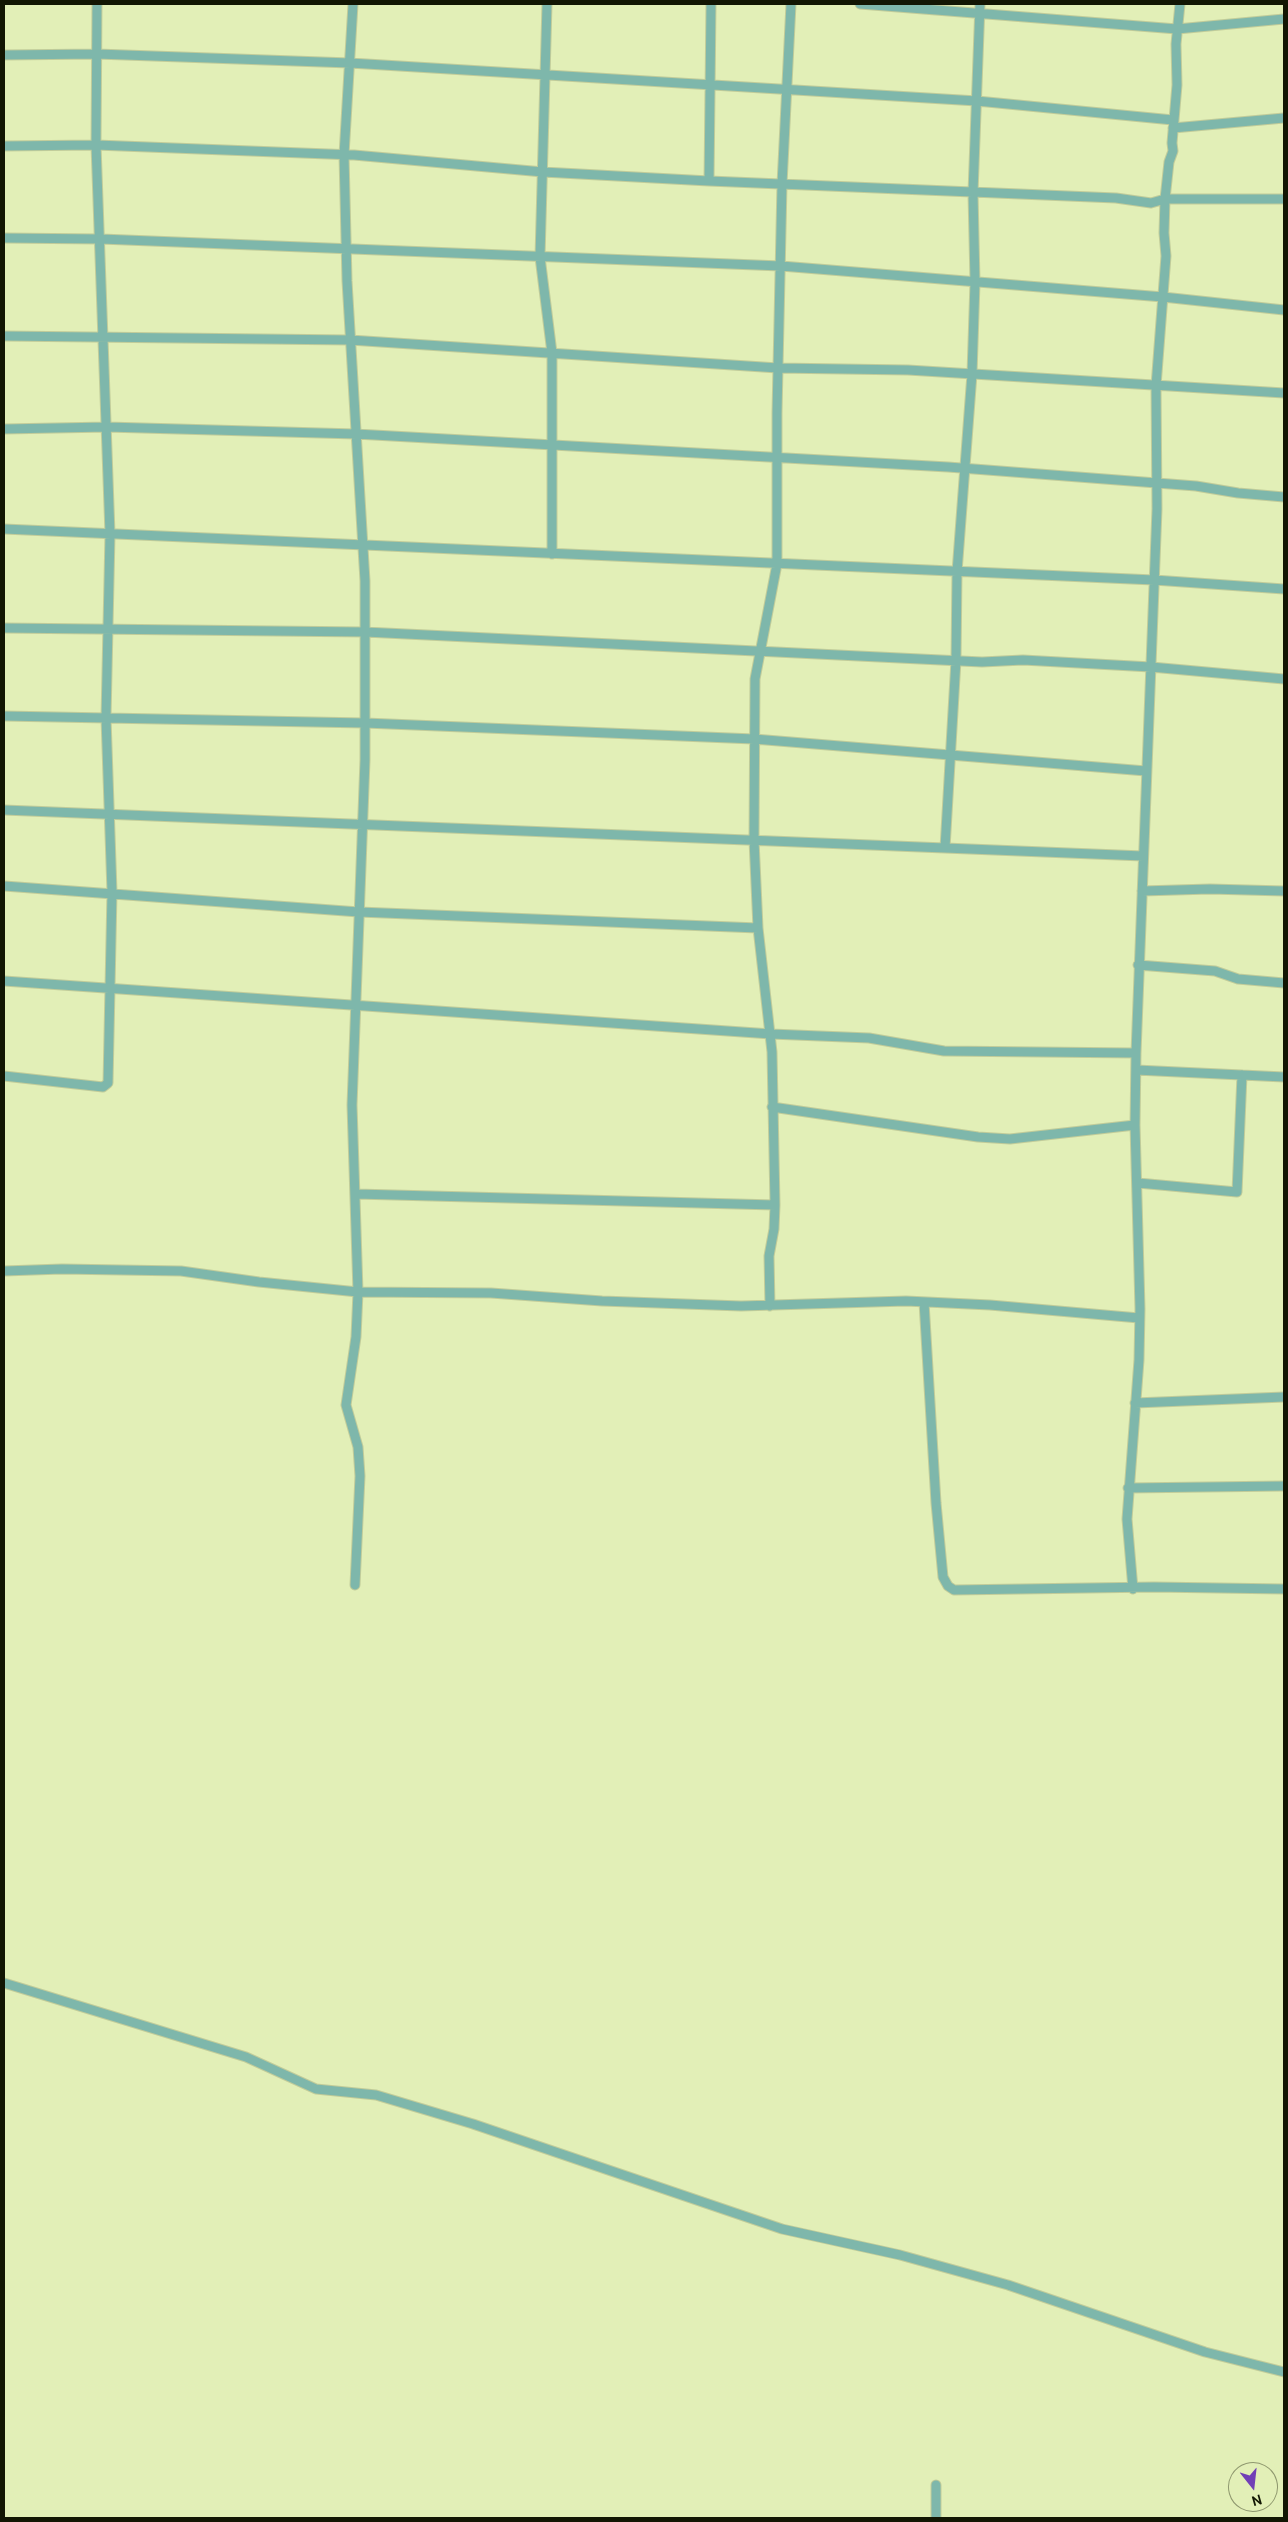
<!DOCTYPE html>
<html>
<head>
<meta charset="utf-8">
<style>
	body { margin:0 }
	#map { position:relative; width:1288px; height:2522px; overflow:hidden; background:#e2efb7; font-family:Cabin,sans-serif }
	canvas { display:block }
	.frame { position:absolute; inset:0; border:5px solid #121603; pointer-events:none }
	.north { position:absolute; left:1228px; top:2462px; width:50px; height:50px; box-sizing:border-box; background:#e2efb7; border:1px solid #8f986f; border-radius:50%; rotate:164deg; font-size:14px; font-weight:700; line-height:20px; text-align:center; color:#121603 }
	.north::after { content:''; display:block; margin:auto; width:18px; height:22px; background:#713fb6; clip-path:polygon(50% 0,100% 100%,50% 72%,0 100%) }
</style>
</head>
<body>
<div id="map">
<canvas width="1288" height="2522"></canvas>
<div class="frame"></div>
<div class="north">N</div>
</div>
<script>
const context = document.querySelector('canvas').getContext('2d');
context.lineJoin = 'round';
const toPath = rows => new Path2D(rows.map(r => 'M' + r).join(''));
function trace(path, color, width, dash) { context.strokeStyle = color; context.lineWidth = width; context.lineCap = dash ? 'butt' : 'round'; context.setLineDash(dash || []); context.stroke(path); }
const street = toPath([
	[353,4,344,155,347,281,365,581,365,760,352,1105,358,1292,356,1337,346,1405,358,1447,360,1476,355,1585],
	[547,4,540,257,552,353,552,554],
	[860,4,1177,29,1284,19],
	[4,55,97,54,350,63,977,101,1173,120],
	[1173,128,1284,118],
	[4,146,96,145,354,155,543,172,709,181,1116,198,1151,203,1165,199,1284,199],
	[709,181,711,4],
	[4,238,101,239,781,266,1163,297,1284,310],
	[4,336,350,340,778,368,908,370,1284,393],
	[4,429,107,427,356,434,948,467,1196,486,1238,493,1284,497],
	[4,529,1154,580,1284,589],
	[4,628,365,632,982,662,1023,660,1151,667,1284,679],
	[4,716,365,723,754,739,1146,771],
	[4,810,1143,856],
	[945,848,956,660,957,572,972,374,975,282,973,193,980,4],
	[4,886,359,912,758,928],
	[1142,891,1210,889,1284,891],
	[1138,965,1215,971,1238,979,1284,983],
	[4,981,771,1034,869,1038,944,1051,1136,1053,1135,1125,1140,1309,1139,1360,1127,1519,1133,1589],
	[1136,1053,1157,509,1156,386,1166,256,1164,233,1165,199,1169,162,1173,151,1172,143,1177,85,1176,44,1180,4],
	[1136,1070,1284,1077],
	[4,1076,103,1087,108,1083,112,892,106,718,110,534,96,145,97,4],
	[772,1107,978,1137,1010,1139,1135,1125],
	[1138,1183,1237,1192,1242,1075],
	[356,1194,775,1205],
	[4,1271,62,1269,181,1271,259,1282,358,1292,491,1293,602,1301,741,1306,906,1301,990,1305,1139,1318],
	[924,1302,936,1503,943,1577,948,1586,954,1590,1154,1587,1284,1589],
	[770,1306,769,1256,774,1229,775,1205,772,1052,758,928,754,840,755,679,777,564,777,413,782,184,791,4],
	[1135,1403,1284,1397],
	[1128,1488,1284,1486],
	[4,1983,246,2057,316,2089,376,2095,473,2124,782,2229,900,2255,1008,2285,1205,2352,1284,2372],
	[936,2518,936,2485]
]);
trace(street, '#c1cc9a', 11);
trace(street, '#7eb7ab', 9);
</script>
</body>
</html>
